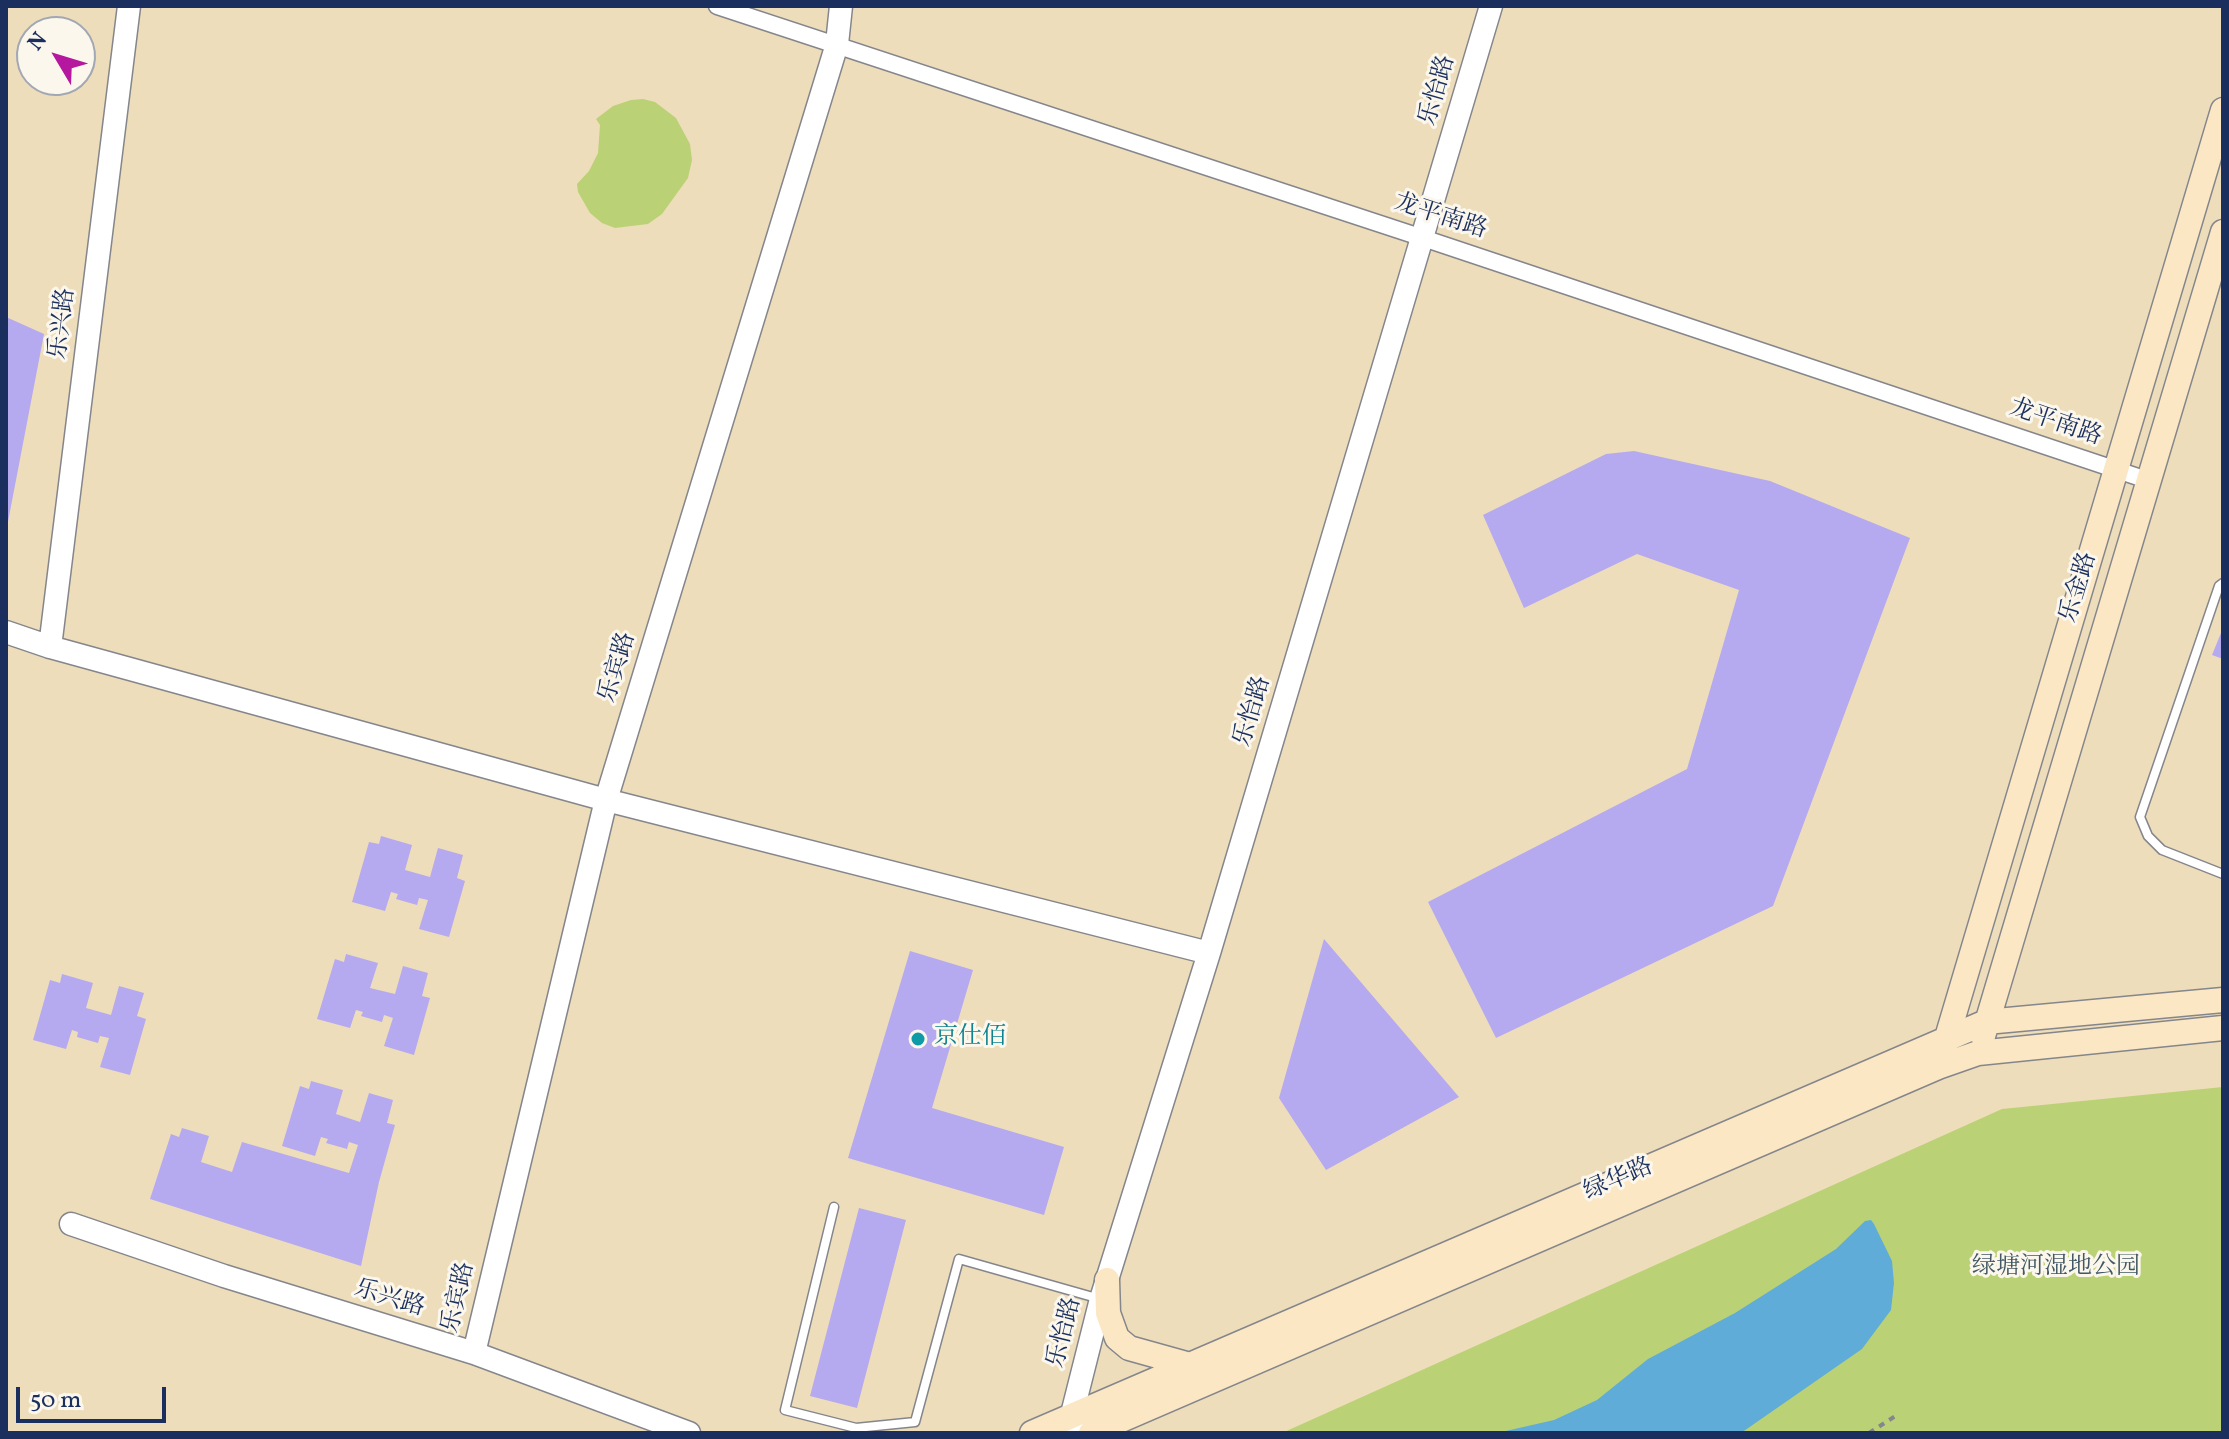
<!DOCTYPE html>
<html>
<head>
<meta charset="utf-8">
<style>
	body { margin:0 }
	#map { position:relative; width:2229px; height:1439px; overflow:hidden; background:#edb; font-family:Vollkorn,serif }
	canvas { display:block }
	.frame { position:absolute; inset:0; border:8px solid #1b2f5e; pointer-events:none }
	.north { position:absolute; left:16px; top:16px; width:80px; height:80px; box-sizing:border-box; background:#fbf7ec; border:2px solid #a1a7b3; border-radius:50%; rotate:308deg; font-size:22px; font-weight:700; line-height:32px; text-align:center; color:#1b2f5e }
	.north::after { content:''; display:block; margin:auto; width:28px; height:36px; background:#b5179e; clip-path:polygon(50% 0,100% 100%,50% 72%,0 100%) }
	.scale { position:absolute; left:16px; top:1387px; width:150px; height:36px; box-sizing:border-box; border:4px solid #1b2f5e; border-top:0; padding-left:10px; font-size:24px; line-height:28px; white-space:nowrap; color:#1b2f5e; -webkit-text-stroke:6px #fbf7ec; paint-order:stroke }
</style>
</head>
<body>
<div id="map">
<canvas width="2229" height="1439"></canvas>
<div class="frame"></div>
<div class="north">N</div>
<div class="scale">50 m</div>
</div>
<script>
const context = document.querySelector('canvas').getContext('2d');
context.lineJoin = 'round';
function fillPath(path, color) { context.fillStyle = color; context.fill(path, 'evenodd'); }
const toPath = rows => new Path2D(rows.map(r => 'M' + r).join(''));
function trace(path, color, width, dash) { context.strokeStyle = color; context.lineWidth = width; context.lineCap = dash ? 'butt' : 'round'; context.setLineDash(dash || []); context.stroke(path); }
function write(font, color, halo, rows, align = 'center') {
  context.font = font + ' Vollkorn,"Noto Serif SC",serif'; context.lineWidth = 6; context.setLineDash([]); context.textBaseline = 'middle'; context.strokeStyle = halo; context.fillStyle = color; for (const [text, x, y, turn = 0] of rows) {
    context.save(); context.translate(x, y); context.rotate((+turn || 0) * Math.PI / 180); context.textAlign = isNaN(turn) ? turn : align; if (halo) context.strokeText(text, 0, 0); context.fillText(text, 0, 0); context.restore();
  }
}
const green = toPath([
	[643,99,655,102,676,118,690,144,692,160,688,178,662,214,648,224,615,228,602,223,590,213,578,192,577,184,589,171,598,153,600,125,596,119,613,106,631,100],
	[2223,1087,2223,1433,1282,1433,2002,1109]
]);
const water = toPath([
	[1865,1221,1871,1220,1874,1224,1892,1261,1894,1283,1891,1310,1862,1349,1741,1433,1497,1433,1554,1420,1597,1400,1648,1359,1735,1313,1836,1249]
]);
const building = toPath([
	[6,317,44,334,7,527,6,526],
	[1634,451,1770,481,1910,538,1773,906,1496,1038,1428,902,1687,769,1739,590,1637,554,1524,608,1483,515,1606,454],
	[2223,628,2223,659,2212,655],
	[381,836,412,845,405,870,430,877,438,848,463,855,457,878,465,881,449,937,419,929,428,900,419,898,417,905,396,899,398,894,391,892,385,911,352,902,369,842,379,844],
	[1324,939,1459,1097,1326,1170,1279,1098],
	[910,951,973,970,932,1108,1064,1147,1044,1215,848,1158],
	[346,954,378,963,370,988,395,994,403,966,428,973,422,996,430,998,414,1055,384,1046,393,1018,384,1015,382,1022,361,1016,363,1012,356,1010,350,1028,317,1019,335,959,344,962],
	[62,974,93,983,86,1008,111,1015,119,986,144,993,137,1016,146,1019,130,1075,100,1067,109,1038,100,1036,98,1043,77,1037,78,1032,72,1030,66,1049,33,1040,50,980,60,983],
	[311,1081,343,1090,336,1114,360,1122,369,1093,393,1100,387,1123,395,1125,379,1182,361,1266,150,1199,171,1134,179,1137,182,1128,209,1136,201,1162,232,1172,242,1142,349,1173,358,1145,349,1142,347,1149,326,1143,328,1139,321,1137,315,1156,282,1146,300,1086,309,1089],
	[859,1208,906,1220,857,1408,810,1396]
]);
const path = toPath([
	[1869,1433,1897,1415]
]);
const service = toPath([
	[2223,583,2219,586,2140,817,2148,836,2162,850,2223,874],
	[834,1207,785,1410,856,1428,915,1422,959,1259,1100,1299]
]);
const minor = toPath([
	[717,6,1423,238,2147,480]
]);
const tertiary = toPath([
	[6,632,50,647,606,800,1209,953],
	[50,647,129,6],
	[71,1224,224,1276,474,1353,689,1433],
	[474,1353,606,800,837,44,841,6],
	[1078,1433,1072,1414,1101,1299,1209,953,1491,6]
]);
const secondary = toPath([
	[1983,1036,2223,232],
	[1943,1051,2223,110],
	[1107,1280,1108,1313,1117,1338,1129,1348,1190,1365],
	[1032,1433,1986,1022,2223,1000],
	[1091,1433,1938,1067,1978,1053,2223,1028]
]);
const markers = [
	[918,1039,8,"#0f9aa8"]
];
const streetNames = [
	["乐怡路",1439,91,-74],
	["龙平南路",1440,218,18],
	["乐兴路",64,324,-83],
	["龙平南路",2055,424,19],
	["乐金路",2080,588,-73],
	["乐宾路",619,668,-73],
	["乐怡路",1254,712,-73],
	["绿华路",1619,1181,-23],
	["乐宾路",460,1298,-77],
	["乐兴路",389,1300,17],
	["乐怡路",1066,1333,-76]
];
const cultureNames = [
	["京仕佰",934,1039]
];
const parkNames = [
	["绿塘河湿地公园",2056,1269]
];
fillPath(green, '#bbd175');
fillPath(water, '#60acd9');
fillPath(building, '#b5a9ef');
trace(service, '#84868c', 11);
trace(minor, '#84868c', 19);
trace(tertiary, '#84868c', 25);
trace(secondary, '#84868c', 27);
trace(path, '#84868c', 4, [6, 6]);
trace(service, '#fff', 8);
trace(minor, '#fff', 16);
trace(tertiary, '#fff', 22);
trace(secondary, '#fbe7c3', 24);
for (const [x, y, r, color] of markers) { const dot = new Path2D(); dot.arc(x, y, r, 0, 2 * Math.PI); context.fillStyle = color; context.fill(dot); trace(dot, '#fbf7ec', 3); }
write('24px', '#1b2f5e', '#fbf7ec', streetNames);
write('24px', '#0d838f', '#fbf7ec', cultureNames, 'left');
write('24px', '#435864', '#fbf7ec', parkNames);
</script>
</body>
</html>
